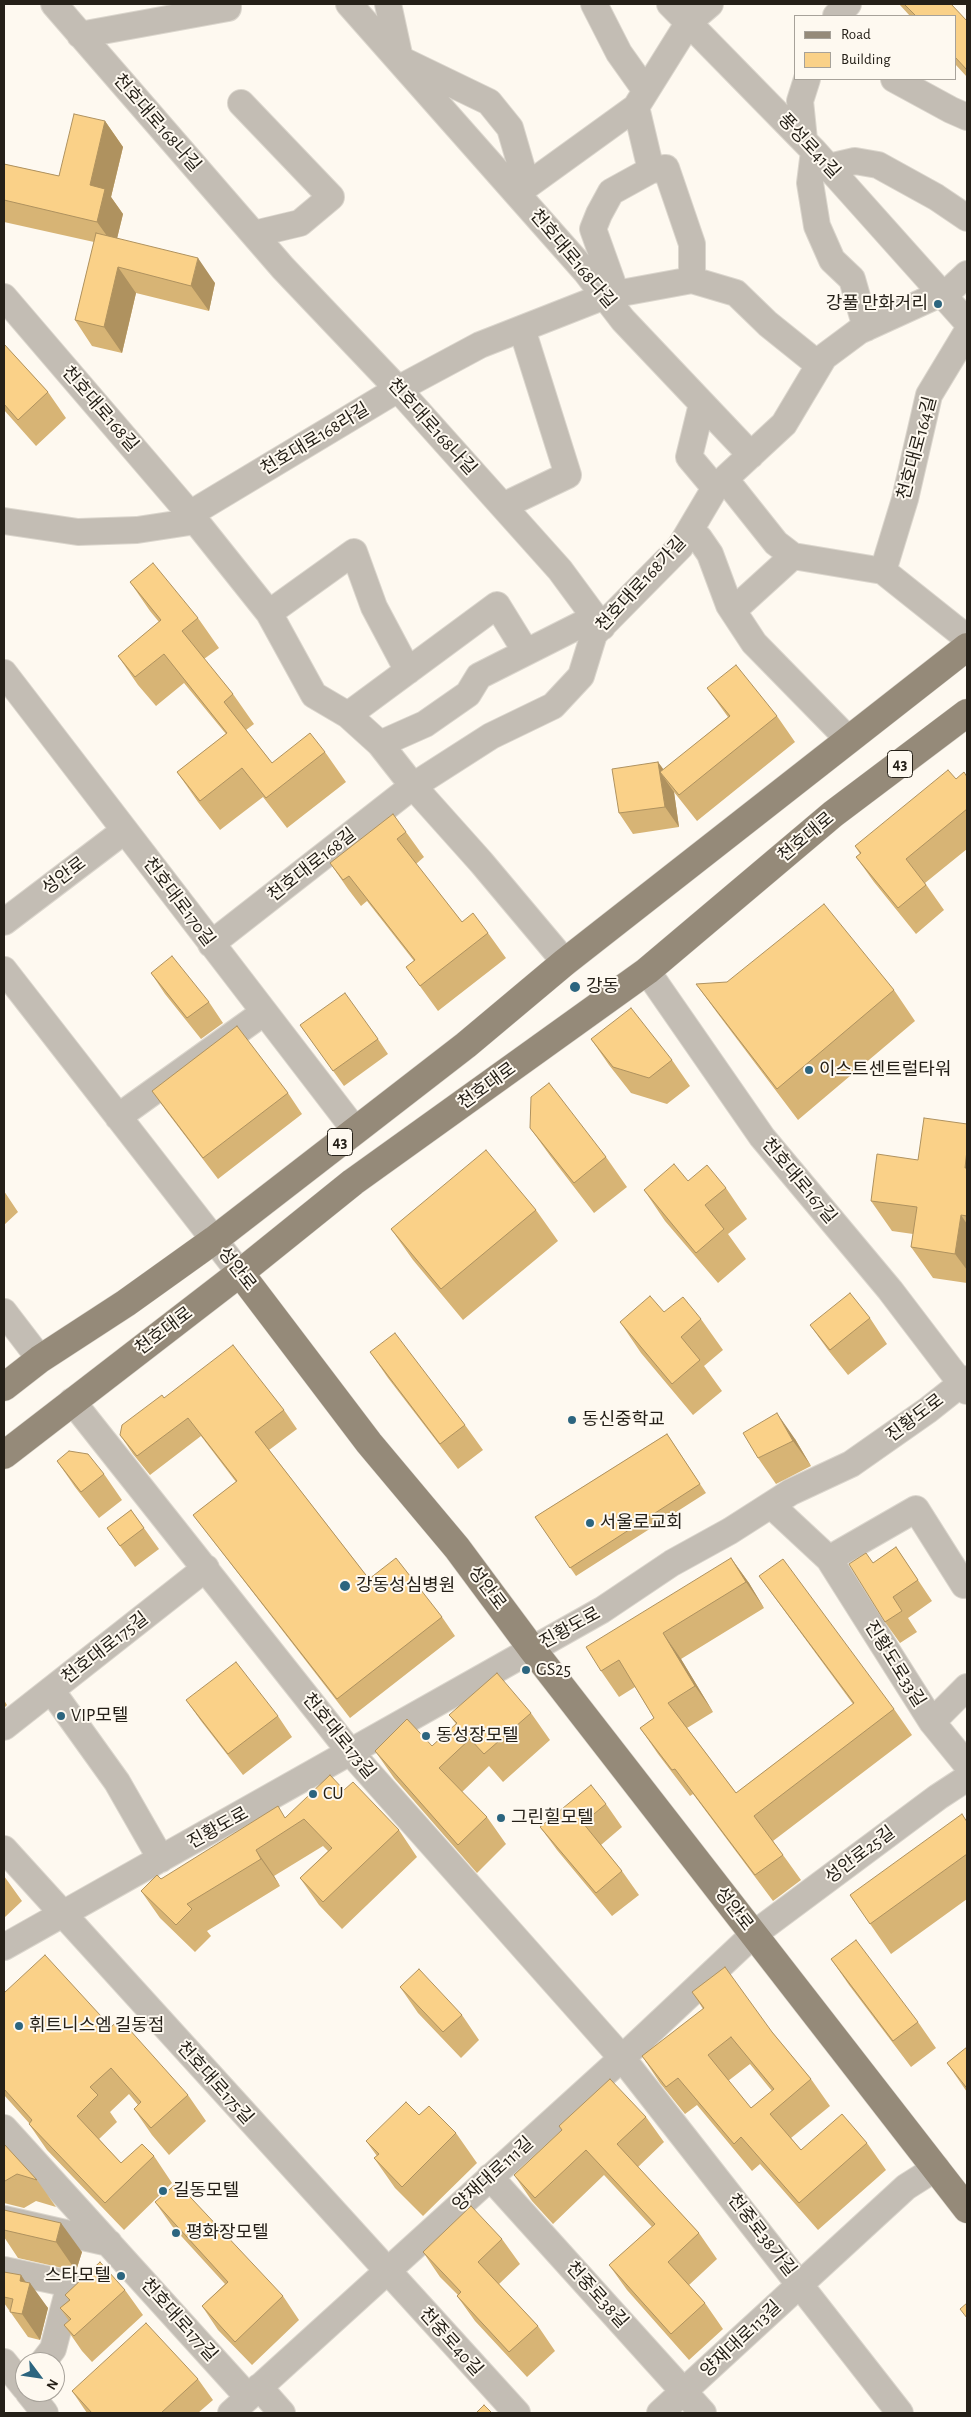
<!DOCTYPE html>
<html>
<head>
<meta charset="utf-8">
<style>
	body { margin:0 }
	#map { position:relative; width:971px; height:2417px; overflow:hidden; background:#fef9f0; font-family:"Alegreya Sans",sans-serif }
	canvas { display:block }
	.frame { position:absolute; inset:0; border:5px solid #252018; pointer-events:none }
	.legend { position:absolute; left:794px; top:15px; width:162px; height:65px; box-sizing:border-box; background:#fef9f0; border:1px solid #a7a29a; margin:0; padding:6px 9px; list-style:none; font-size:15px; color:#252018 }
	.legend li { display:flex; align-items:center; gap:10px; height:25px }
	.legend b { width:25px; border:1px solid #a7a29a }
	.north { position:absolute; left:15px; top:2352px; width:50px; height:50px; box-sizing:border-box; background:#fef9f0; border:1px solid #a7a29a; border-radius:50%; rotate:121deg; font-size:14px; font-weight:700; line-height:20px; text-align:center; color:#252018 }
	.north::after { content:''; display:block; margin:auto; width:18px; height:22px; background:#2c657f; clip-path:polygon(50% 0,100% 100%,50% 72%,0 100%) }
</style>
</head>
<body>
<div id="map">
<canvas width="971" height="2417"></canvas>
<div class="frame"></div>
<ul class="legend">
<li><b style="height:6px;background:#958a79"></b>Road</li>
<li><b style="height:14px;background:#fad188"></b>Building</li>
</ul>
<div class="north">N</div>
</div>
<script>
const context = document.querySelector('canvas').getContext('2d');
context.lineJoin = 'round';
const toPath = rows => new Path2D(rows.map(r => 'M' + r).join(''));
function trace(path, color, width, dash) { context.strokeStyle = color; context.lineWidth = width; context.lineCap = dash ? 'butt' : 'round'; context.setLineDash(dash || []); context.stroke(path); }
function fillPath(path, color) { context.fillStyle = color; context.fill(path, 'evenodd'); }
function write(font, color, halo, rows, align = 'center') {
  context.font = font + ' "Alegreya Sans","Noto Sans KR",sans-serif'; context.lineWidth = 4; context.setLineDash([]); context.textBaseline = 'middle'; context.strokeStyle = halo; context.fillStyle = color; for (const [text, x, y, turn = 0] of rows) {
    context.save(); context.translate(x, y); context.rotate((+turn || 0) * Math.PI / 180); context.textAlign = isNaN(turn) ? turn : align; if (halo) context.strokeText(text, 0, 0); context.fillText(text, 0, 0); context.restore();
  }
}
const minor = toPath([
	[54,4,283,268,398,389,560,570,602,627],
	[349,4,586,272,623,320,751,455],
	[388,4,400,59,489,102,510,128,522,169,517,193],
	[594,4,619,53,646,91],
	[670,4,814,151,967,322],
	[836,16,848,4],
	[80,35,228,8,228,4],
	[894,79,951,110,967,117],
	[241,103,331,197,300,223,254,234],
	[804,140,800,101,807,79],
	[814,151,810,183,817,226,832,260,852,279,866,328],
	[829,167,855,161,878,165,936,197,967,218],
	[651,170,666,168,692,244,692,280],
	[517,193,636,107,689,22,710,4],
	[605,296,612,282,593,229,599,214,611,192,651,170,636,107],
	[4,297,190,514,269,613,314,695,348,715,380,744,413,786,481,862,565,962],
	[702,404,689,457,715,488],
	[725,479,776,543,793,556,883,571,967,638],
	[503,506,568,475,522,329],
	[190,514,398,389,480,345,605,296,692,280,736,293,768,324,819,365],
	[4,521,78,532,137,530,196,521],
	[688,534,699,538,710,554,729,605,754,643,849,740],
	[883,571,905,499,929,395,967,332],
	[729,605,737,607,793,556],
	[269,613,354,552,374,607,408,671],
	[4,673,355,1130],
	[348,715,497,605,526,652],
	[380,744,425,724,468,694,479,676,582,624,602,627],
	[4,922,124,831],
	[211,944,413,786,491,736,553,706,581,676,594,634,680,547,715,488,784,424,824,357,859,331,951,289,967,274],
	[4,970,240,1273],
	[647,971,762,1137,890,1290,967,1391],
	[118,1117,263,1013],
	[4,1312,40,1359],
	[72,1401,351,1753,622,2058,900,2413],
	[771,1505,829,1559,932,1722,967,1765],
	[829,1559,916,1509,964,1585],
	[51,1690,117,1782,161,1859],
	[932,1722,967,1687],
	[4,1727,206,1568],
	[4,1849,517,2413],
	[4,1947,602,1610,672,1563,730,1531,791,1492,851,1464,928,1410,967,1379],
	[4,2128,248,2397],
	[490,2177,703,2413],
	[4,2219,109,2243],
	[4,2270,70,2284,53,2349,43,2362],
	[4,2362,25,2388],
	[259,2387,282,2413],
	[28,2392,45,2413],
	[231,2413,622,2058,754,1934,938,1797,967,1778],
	[660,2413,906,2187,936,2168]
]);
const major = toPath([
	[240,1273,369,1443,457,1548,532,1649,967,2209],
	[4,1387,40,1359,126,1303,214,1240,466,1045,565,962,967,647],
	[4,1455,240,1273,353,1182,647,971,833,814,967,713]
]);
const wall = toPath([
	[899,4,951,4,967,21,967,77,955,64,955,16,910,16],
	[105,121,123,147,111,197,123,214,117,238,215,283,209,311,136,293,122,353,92,346,75,320,94,242,4,222,4,164,59,176],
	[4,344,48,392,66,418,36,446,4,410],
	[130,582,198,618,219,648,204,659,233,694,254,724,246,730,272,763,325,752,346,782,287,828,263,797,220,830,198,802,177,772,226,734,184,683,156,706,138,685,118,656,159,622,150,611],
	[707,688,777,716,795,742,697,821,674,792,679,827,633,834,619,813,658,762,664,770,728,717],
	[967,777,967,849,925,883,944,910,916,934,874,882,856,857,860,854,855,846,956,779],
	[406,832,424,857,416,864,462,922,488,933,506,958,438,1011,406,967,414,961,367,901,361,906,348,889,330,863],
	[151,973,209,1002,223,1023,201,1039,165,994],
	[696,984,894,990,915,1021,798,1120,718,1014],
	[300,1025,378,1039,388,1054,344,1086],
	[591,1039,672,1060,690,1086,667,1104,631,1093,609,1065],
	[152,1091,288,1093,302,1114,218,1179,167,1112],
	[967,1124,967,1283,933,1278,911,1247,913,1234,892,1231,871,1201,918,1160],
	[530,1128,606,1157,627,1187,594,1213,551,1157],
	[688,1181,726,1188,747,1219,728,1234,746,1259,718,1283,665,1221,644,1190],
	[4,1191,18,1212,4,1225],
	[536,1210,558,1241,463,1320,413,1260,391,1229],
	[664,1312,701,1319,723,1350,704,1366,722,1391,693,1415,641,1353,620,1322],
	[870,1318,887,1344,848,1375,828,1350,810,1325],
	[370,1352,465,1425,483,1450,458,1469,388,1378],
	[164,1398,284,1410,297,1429,269,1450,369,1579,442,1617,455,1636,350,1718,207,1533,193,1515,236,1482,201,1436,150,1475,133,1454,120,1435],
	[667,1434,706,1493,576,1576,535,1517],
	[795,1439,811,1466,776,1484,758,1458],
	[57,1461,104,1474,122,1500,99,1518,75,1487],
	[131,1510,159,1549,135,1567,107,1528],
	[896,1547,932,1601,908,1618,917,1632,900,1643,885,1622,873,1563],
	[731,1558,749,1583,764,1608,681,1659,713,1712,687,1728,736,1793,853,1704,778,1602,759,1576,894,1709,912,1735,773,1841,801,1880,773,1901,693,1794,690,1796,658,1754,640,1728,654,1718,635,1687,619,1697,601,1671],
	[4,1700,7,1705,4,1708],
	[186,1700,278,1716,292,1737,243,1775,201,1721],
	[531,1713,550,1740,503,1782,489,1766,462,1792,487,1817,506,1844,477,1873,394,1778,375,1751,432,1746,456,1724,449,1715],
	[344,1790,399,1830,417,1857,342,1929,319,1905,300,1878,328,1851,323,1846,274,1876,280,1886,207,1931,211,1936,195,1952,160,1918,141,1891,161,1879,286,1817],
	[606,1804,622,1827,601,1845,622,1871,639,1895,612,1916,557,1850,540,1827],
	[967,1822,967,1899,891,1954,850,1895],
	[4,1876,22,1901,4,1918],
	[831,1959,918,2022,936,2048,911,2067,849,1985],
	[400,1987,462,2015,479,2040,461,2058,418,2013],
	[692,1992,772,2032,811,2079,830,2106,791,2138,801,2150,867,2143,886,2170,818,2230,760,2164,752,2171,697,2105,685,2114,660,2083,642,2056,703,2009],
	[750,2064,772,2091,751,2108,728,2081],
	[4,1993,111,2027,188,2095,206,2121,169,2155,152,2135,134,2109,138,2105,129,2094,110,2112,117,2122,99,2139,121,2163,154,2156,172,2183,124,2230,47,2150,29,2124,29,2123,4,2095],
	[967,2047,967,2092,947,2063],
	[646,2117,664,2142,638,2167,699,2233,717,2259,689,2285,705,2303,723,2329,689,2360,627,2290,609,2265,652,2227,604,2175,553,2224,532,2201,514,2175,562,2130,559,2126],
	[456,2133,477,2163,423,2216,395,2188,374,2158,377,2156,366,2141],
	[4,2144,37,2180,56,2207,36,2201,24,2208,4,2203],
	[155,2202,283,2296,299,2320,252,2365,218,2330,202,2306,225,2284,172,2226],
	[4,2210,82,2252,76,2271,18,2258,4,2237],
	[502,2239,520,2264,499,2284,538,2326,555,2351,527,2377,475,2321,457,2296,458,2295,440,2277,423,2252],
	[4,2274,21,2275,25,2282,48,2308,40,2340,28,2337,4,2303],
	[125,2290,143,2315,92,2362,82,2351,64,2325,69,2321,60,2308,69,2300,65,2295],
	[198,2379,213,2400,198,2413,87,2413,72,2391]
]);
const shadedWall = toPath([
	[105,121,123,147,111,197,123,214,115,247,97,222,90,185],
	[198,258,215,283,209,311,191,286],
	[118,267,136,293,122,353,104,327],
	[658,762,673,783,660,772,674,792,679,827,665,807],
	[967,1150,967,1172,965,1168],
	[961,1215,967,1224,967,1270,955,1254],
	[777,1413,795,1439,811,1466,793,1441],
	[731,1558,749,1583,764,1608,746,1582],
	[663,1633,681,1659,713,1712,695,1686],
	[256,1850,274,1876,280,1886,261,1859],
	[61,2223,82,2252,76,2271,56,2242],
	[21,2275,29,2287,30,2283,48,2308,40,2340,22,2314,20,2281]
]);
const building = toPath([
	[904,4,951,4,967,21,967,70,955,57,955,16,916,16,904,4],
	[74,114,105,121,90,185,105,189,97,222,4,200,4,164,59,176,74,114],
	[96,233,198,258,191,286,118,267,104,327,75,320,96,233],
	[4,344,48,392,18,420,4,404,4,344],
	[153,563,198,618,182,631,233,694,224,702,272,763,310,733,325,752,266,798,242,768,200,801,177,772,227,733,164,654,135,677,118,656,161,620,130,582,153,563],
	[736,665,777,716,679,795,660,772,730,716,707,688,736,665],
	[658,762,665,807,619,813,612,769,658,762],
	[948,770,956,779,964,772,967,777,967,809,906,859,926,885,898,908,856,857,861,853,855,846,948,770],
	[393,814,406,832,397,839,462,922,473,913,488,933,420,986,406,967,415,960,349,876,343,880,330,863,393,814],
	[824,904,894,990,777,1089,696,984,727,982,824,904],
	[172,956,209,1002,187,1018,151,973,172,956],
	[345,993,378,1039,333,1071,300,1025,345,993],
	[631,1008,672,1060,649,1078,613,1067,591,1039,631,1008],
	[237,1026,288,1093,203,1158,152,1091,237,1026],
	[549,1083,606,1157,574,1183,530,1128,531,1097,549,1083],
	[924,1118,967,1124,967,1150,965,1168,967,1168,967,1216,961,1215,955,1254,911,1247,917,1207,871,1201,877,1154,918,1160,924,1118],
	[486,1150,536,1210,441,1289,391,1229,486,1150],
	[674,1164,688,1181,707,1165,726,1188,705,1205,724,1229,696,1253,644,1190,674,1164],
	[850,1293,870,1318,830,1350,810,1325,850,1293],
	[650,1296,664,1312,683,1297,701,1319,681,1337,700,1360,672,1384,620,1322,650,1296],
	[395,1333,465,1425,440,1444,370,1352,395,1333],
	[233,1345,284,1410,255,1432,369,1579,396,1558,442,1617,337,1699,193,1515,237,1481,188,1418,137,1456,120,1435,122,1425,162,1395,164,1398,233,1345],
	[777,1413,793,1441,758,1458,743,1433,777,1413],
	[667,1434,700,1484,570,1568,535,1517,667,1434],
	[69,1451,88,1454,104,1474,81,1492,57,1461,69,1451],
	[131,1510,144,1528,120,1546,107,1528,131,1510],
	[896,1547,918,1580,893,1597,902,1611,885,1622,849,1564,866,1553,873,1563,896,1547],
	[731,1558,746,1582,663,1633,695,1686,668,1703,736,1793,854,1703,759,1576,783,1559,894,1709,754,1816,783,1855,755,1875,675,1769,672,1770,640,1728,654,1718,619,1660,601,1671,586,1647,731,1558],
	[236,1662,278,1716,228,1754,186,1700,236,1662],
	[497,1673,531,1713,484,1754,470,1739,439,1768,487,1817,458,1845,375,1751,407,1719,432,1746,457,1723,449,1715,497,1673],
	[330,1775,344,1790,353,1782,399,1830,323,1902,300,1878,332,1848,304,1819,256,1850,261,1859,187,1904,192,1909,176,1925,141,1891,157,1875,161,1879,278,1806,285,1818,330,1775],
	[591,1785,606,1804,583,1823,622,1871,596,1893,540,1827,591,1785],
	[962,1814,967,1822,967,1854,870,1924,850,1895,962,1814],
	[856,1940,918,2022,893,2041,831,1959,856,1940],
	[45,1955,111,2027,120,2019,188,2095,151,2128,134,2109,141,2102,111,2068,90,2087,98,2095,77,2116,121,2163,142,2144,154,2156,105,2203,29,2124,32,2120,4,2089,4,1993,45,1955],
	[725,1967,772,2032,811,2079,770,2114,801,2150,842,2114,867,2143,799,2203,741,2137,734,2144,678,2078,666,2087,642,2056,704,2008,692,1992,725,1967],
	[731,2037,774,2089,751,2108,708,2055,731,2037],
	[419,1969,462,2015,443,2032,400,1987,419,1969],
	[967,2047,967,2085,966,2087,947,2063,967,2047],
	[610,2079,646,2117,617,2144,699,2233,668,2262,705,2303,671,2334,609,2265,655,2224,586,2150,535,2198,514,2175,562,2130,559,2126,610,2079],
	[406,2102,419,2115,429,2106,456,2133,402,2187,374,2158,379,2154,366,2141,406,2102],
	[4,2144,37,2180,17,2174,5,2181,4,2181,4,2144],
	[177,2183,283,2296,235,2342,202,2306,228,2282,155,2202,177,2183],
	[471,2206,502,2239,478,2262,538,2326,509,2352,457,2296,461,2292,423,2252,471,2206],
	[4,2210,61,2223,56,2242,4,2230,4,2210],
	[100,2262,125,2290,74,2336,64,2325,71,2319,60,2308,70,2300,65,2295,100,2262],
	[4,2272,21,2275,20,2281,30,2283,22,2314,10,2312,13,2299,4,2297,4,2272],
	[967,2303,967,2318,960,2309,967,2303],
	[146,2323,198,2379,161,2413,92,2413,72,2391,146,2323],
	[484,2405,492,2413,476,2413,484,2405]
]);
const markers = [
	[938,304,5,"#2c657f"],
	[575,987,6,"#2c657f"],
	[809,1070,5,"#2c657f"],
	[572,1420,5,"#2c657f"],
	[590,1523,5,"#2c657f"],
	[345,1586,6,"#2c657f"],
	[526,1670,5,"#2c657f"],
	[61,1716,5,"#2c657f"],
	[426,1736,5,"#2c657f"],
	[313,1794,5,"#2c657f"],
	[501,1818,5,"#2c657f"],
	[19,2026,5,"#2c657f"],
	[163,2191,5,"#2c657f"],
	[176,2233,5,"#2c657f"],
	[121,2276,5,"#2c657f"]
];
const shields = [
	[900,764,25],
	[340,1142,25]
];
const shieldNames = [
	["43",900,764],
	["43",340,1142]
];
const streetNames = [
	["천호대로168나길",157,123,49],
	["풍성로41길",809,146,47],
	["천호대로168다길",573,259,50],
	["천호대로168길",100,409,49],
	["천호대로168나길",432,427,48],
	["천호대로168라길",315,439,-31],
	["천호대로164길",917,448,-75],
	["천호대로168가길",641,584,-47],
	["천호대로",806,837,-40],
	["천호대로168길",312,865,-38],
	["성안로",64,876,-37],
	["천호대로170길",179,902,53],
	["천호대로",487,1086,-36],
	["천호대로167길",799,1181,50],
	["성안로",237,1269,52],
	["천호대로",164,1331,-37],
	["진황도로",915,1418,-37],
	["성안로",487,1588,53],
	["진황도로",570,1628,-29],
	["천호대로175길",105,1648,-38],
	["진황도로33길",895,1664,58],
	["천호대로173길",339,1736,51],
	["진황도로",218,1828,-29],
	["성안로25길",860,1855,-37],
	["성안로",734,1909,52],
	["천호대로175길",215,2083,48],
	["양재대로111길",493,2174,-42],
	["천중로38가길",762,2235,52],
	["천중로38길",597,2295,48],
	["천호대로177길",179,2320,48],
	["양재대로113길",741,2339,-43],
	["천중로40길",451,2342,48]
];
const poiNames = [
	["강풀 만화거리",928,304,"right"],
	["강동",586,987],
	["이스트센트럴타워",819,1070],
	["동신중학교",582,1420],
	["서울로교회",600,1523],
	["강동성심병원",356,1586],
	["GS25",536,1670],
	["VIP모텔",71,1716],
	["동성장모텔",436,1736],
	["CU",323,1794],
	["그린힐모텔",511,1818],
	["휘트니스엠 길동점",29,2026],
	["길동모텔",173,2191],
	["평화장모텔",186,2233],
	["스타모텔",111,2276,"right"]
];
trace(minor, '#dbd6cd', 28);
trace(major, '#dbd6cd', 29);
trace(minor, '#c3bdb4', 26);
trace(major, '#958a79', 28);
fillPath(wall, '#d7b475');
fillPath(shadedWall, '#af925f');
fillPath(building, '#fad188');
trace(building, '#af925f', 1);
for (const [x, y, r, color] of markers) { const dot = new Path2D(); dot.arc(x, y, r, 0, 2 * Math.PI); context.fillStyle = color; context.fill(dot); trace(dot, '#fef9f0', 2); }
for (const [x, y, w] of shields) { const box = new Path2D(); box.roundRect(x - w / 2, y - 13.5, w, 27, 4); context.fillStyle = '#fef9f0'; context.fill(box); trace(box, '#252018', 1); }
write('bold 16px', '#252018', null, shieldNames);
write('18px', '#252018', '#fef9f0', streetNames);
write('18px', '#252018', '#fef9f0', poiNames, 'left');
</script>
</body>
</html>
